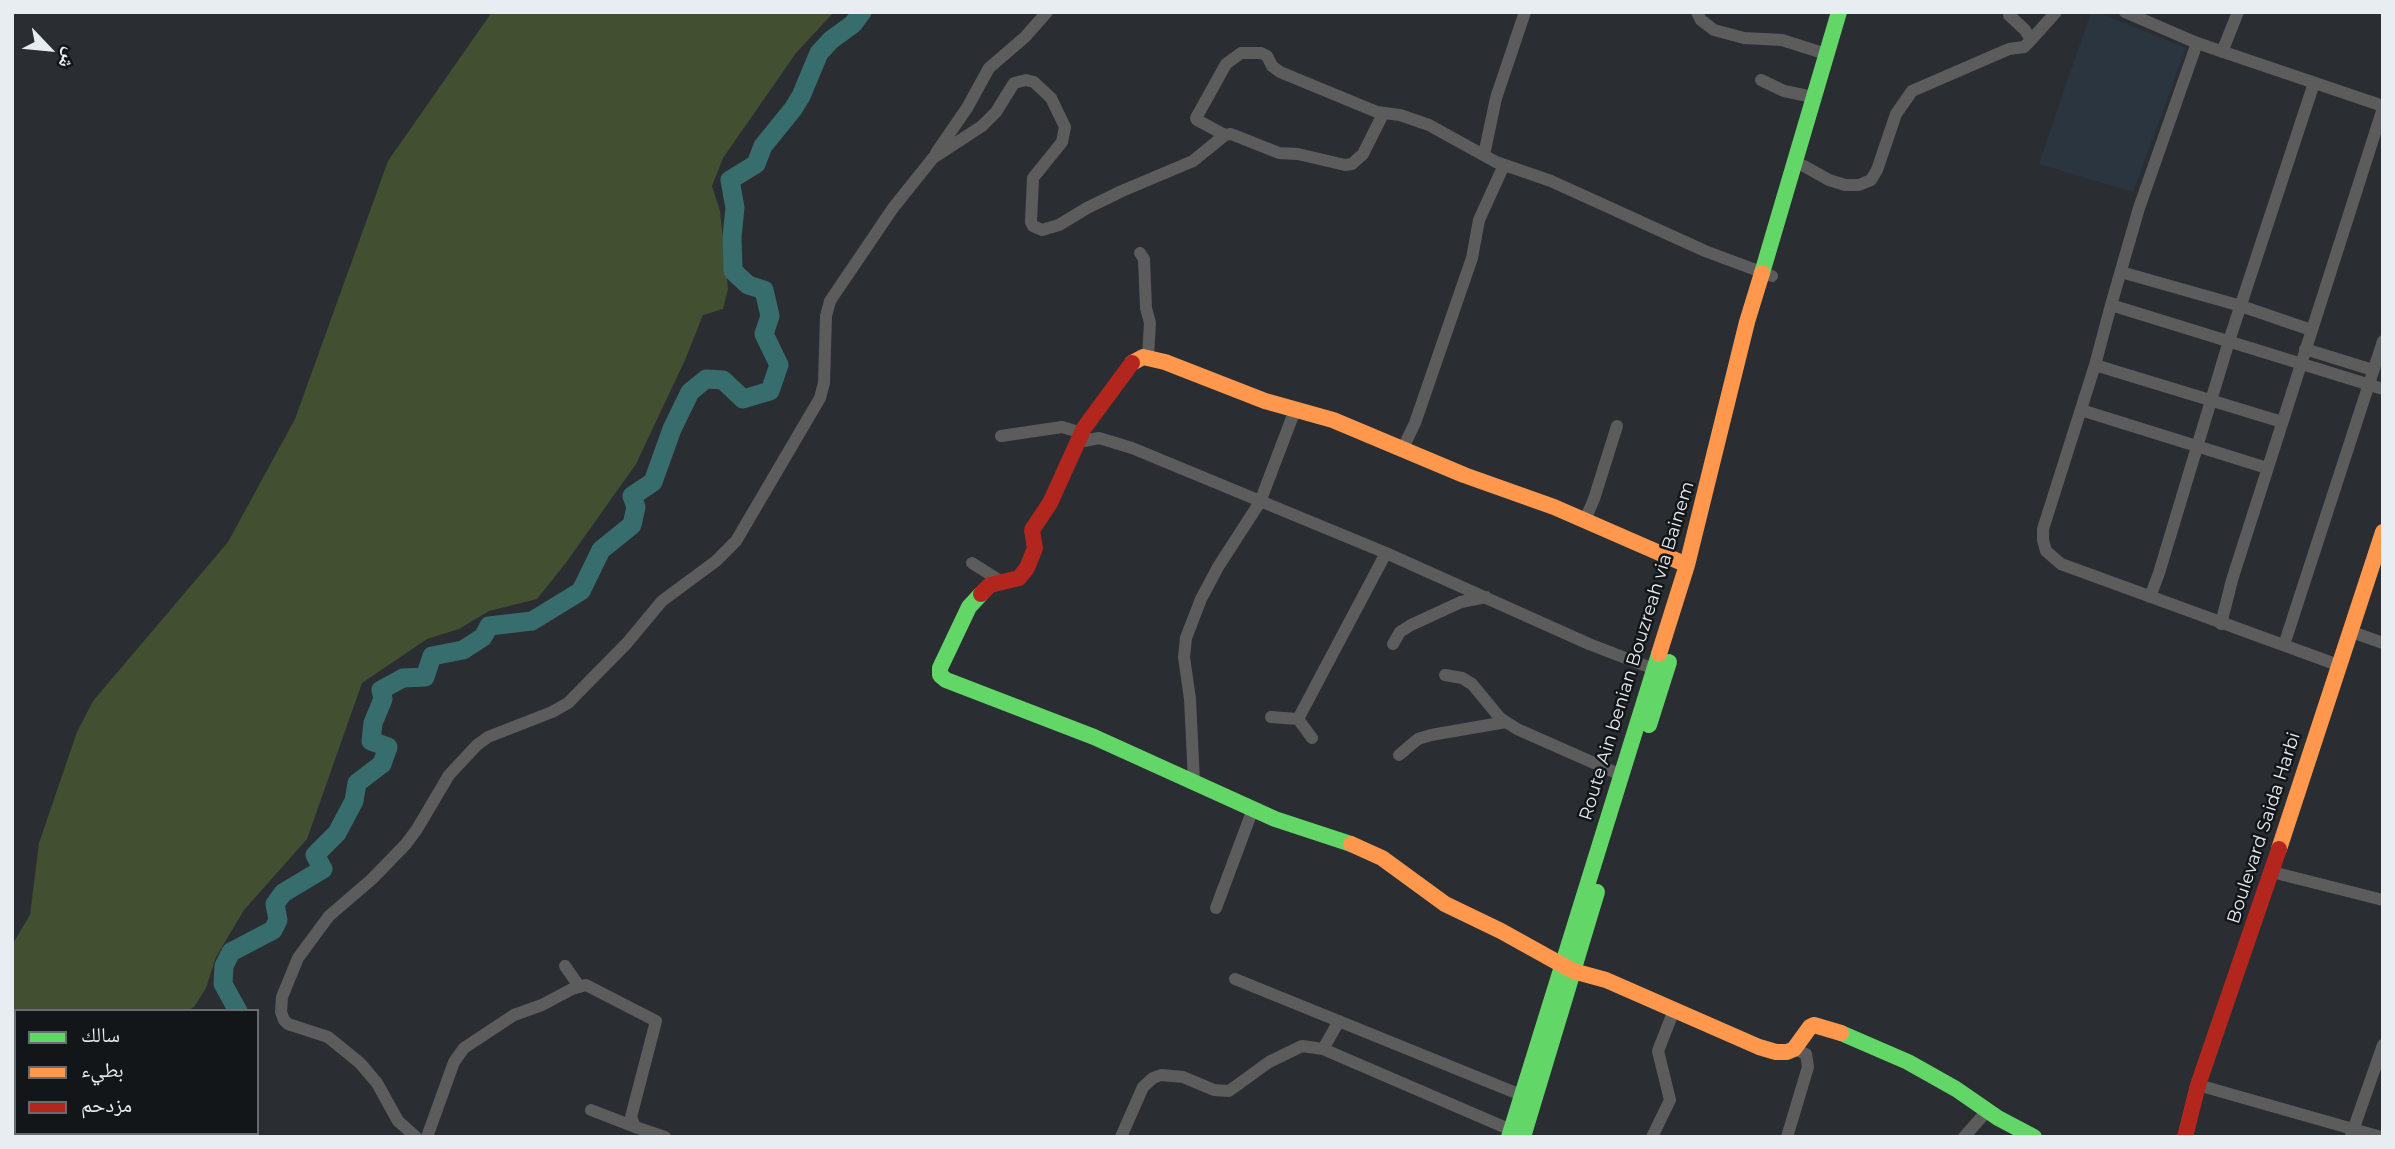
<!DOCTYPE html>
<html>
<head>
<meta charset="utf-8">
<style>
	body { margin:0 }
	#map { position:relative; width:2395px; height:1149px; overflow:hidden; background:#2a2e32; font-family:Montserrat,"Noto Naskh Arabic",sans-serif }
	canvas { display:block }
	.frame { position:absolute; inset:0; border:14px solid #e8edf2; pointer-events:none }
	.legend { position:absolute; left:14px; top:1009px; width:245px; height:126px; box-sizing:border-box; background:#121619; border:2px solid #686c70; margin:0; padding:9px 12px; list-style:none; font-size:21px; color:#e8edf2 }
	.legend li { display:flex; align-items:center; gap:14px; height:35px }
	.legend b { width:35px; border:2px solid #686c70 }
	.north { position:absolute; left:14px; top:14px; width:70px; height:70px; -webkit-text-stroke:5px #121619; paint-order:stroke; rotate:116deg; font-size:19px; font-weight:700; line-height:28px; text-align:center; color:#e8edf2 }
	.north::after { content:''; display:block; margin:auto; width:24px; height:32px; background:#e8edf2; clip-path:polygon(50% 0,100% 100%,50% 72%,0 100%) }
</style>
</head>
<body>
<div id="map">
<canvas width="2395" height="1149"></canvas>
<div class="frame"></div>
<ul class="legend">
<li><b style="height:9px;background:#63d668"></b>سالك</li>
<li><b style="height:9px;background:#ff974d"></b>بطيء</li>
<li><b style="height:9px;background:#b3261e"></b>مزدحم</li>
</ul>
<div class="north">ش</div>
</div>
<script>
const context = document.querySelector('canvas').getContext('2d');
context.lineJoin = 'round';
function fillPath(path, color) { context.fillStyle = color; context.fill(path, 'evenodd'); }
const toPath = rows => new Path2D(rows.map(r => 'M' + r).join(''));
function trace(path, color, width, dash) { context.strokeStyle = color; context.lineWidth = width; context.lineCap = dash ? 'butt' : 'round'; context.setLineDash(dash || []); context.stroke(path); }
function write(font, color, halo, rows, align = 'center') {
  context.font = font + ' Montserrat,sans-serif'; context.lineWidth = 5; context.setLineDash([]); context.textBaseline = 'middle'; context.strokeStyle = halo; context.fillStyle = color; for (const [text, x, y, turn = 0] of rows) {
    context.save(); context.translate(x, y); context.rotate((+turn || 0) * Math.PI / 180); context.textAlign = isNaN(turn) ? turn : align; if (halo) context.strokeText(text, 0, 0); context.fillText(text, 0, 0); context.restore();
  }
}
const built = toPath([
	[2091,12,2097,12,2186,48,2133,192,2039,164]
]);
const green = toPath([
	[492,12,834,12,796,53,723,158,712,186,720,211,728,289,723,309,703,315,685,360,636,464,565,564,537,599,489,611,459,629,427,639,362,683,307,839,244,910,216,957,206,988,194,1007,187,1011,16,1011,16,1133,90,1133,89,1137,12,1137,12,945,30,915,39,843,77,732,93,701,228,542,295,419,388,161]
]);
const river = toPath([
	[238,1011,223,984,224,966,231,952,273,930,278,920,275,904,283,893,323,869,315,855,337,833,354,801,357,783,382,764,388,747,371,741,373,723,383,699,381,690,403,678,425,677,432,656,463,650,483,637,489,626,532,621,581,591,601,550,632,525,636,507,632,496,653,482,672,429,690,392,706,379,723,380,743,399,770,391,779,365,764,334,770,316,764,290,748,285,733,271,732,237,735,208,730,180,756,164,763,146,793,109,801,96,819,53,831,40,853,24,862,12],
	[110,1137,112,1133]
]);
const street = toPath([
	[1697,12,1701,20,1714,30,1744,38,1782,40,1826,54],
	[2125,12,2197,43,2383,106],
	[2031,40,2056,12],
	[2197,43,2139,208,2111,305,2383,389],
	[2222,52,2238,12],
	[1761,80,1784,91,1813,97],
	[1225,135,1197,120,1196,118,1226,64,1241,53,1261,53,1267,56,1272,66,1280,72,1377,112,1400,115,1429,125,1496,162,1551,181,1705,251,1772,276],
	[936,153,967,108,989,68,1025,37,1047,12],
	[1484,155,1496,98,1525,12],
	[1804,166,1829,180,1845,185,1859,185,1871,180,1877,170,1896,114,1912,91,2009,49,2024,47,2031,40,2025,30,2009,15],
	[1140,253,1144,259,1146,308,1150,323,1148,357],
	[2121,272,2241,306,2311,330],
	[2111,305,2095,365,2043,529,2043,540,2046,551,2061,564,2338,665],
	[2305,349,2373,370],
	[2095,365,2282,422],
	[2081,410,2267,468],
	[1001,436,1062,427,1082,433],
	[1079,442,1099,438,1132,448,1386,553,1589,644,1654,669],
	[1402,450,1415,423,1472,258,1479,220,1504,165],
	[1585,520,1594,499,1617,426],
	[972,563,1002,582],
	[2150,597,2159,573,2229,341,2314,83],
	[2221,624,2232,580,2383,108],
	[2349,631,2383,643],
	[1393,644,1400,632,1411,625,1461,602,1486,597],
	[2284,645,2383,341],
	[1445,675,1462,678,1472,684,1500,718,1517,729,1621,775],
	[1271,717,1298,719,1312,738],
	[1298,719,1386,553],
	[1399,755,1418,739,1431,735,1506,722],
	[1194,782,1190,699,1184,657,1186,638,1201,599,1218,567,1260,502,1295,410],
	[2272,872,2383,900],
	[1216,908,1253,809],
	[565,966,579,986],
	[1235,979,1521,1095],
	[1323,1049,1511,1130],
	[2198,1085,2381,1137],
	[591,1110,635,1127],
	[2351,1136,2383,1045],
	[416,1137,398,1121,377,1083,360,1063,328,1037,288,1024,284,1020,281,1012,282,997,298,958,329,916,372,879,406,844,417,829,449,775,477,745,488,737,552,712,568,703,627,643,662,601,716,561,736,541,820,398,824,383,826,316,830,301,893,208,933,158,982,126,996,112,1014,83,1026,80,1034,82,1051,98,1065,127,1062,142,1033,178,1031,222,1033,226,1042,230,1059,225,1087,208,1122,191,1193,161,1225,135,1231,134,1279,153,1298,154,1345,165,1352,164,1363,154,1383,114],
	[427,1137,454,1062,464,1048,514,1015,542,1005,572,989,586,985,656,1021,631,1117,635,1127,665,1137],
	[1121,1137,1143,1087,1153,1078,1161,1075,1183,1077,1214,1090,1229,1091,1269,1062,1302,1046,1323,1049,1339,1021],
	[1652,1137,1670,1100,1658,1051,1674,1010],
	[1787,1137,1808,1067,1806,1054,1794,1049],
	[1964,1137,1987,1111]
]);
const fast = toPath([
	[1762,273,1839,12],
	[981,594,969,607,940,668,940,675,946,680,1094,737,1275,819,1351,844],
	[1649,725,1669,662],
	[1841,1033,1908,1062,1956,1089,1998,1118,2034,1137],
	[1509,1137,1659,654],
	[1523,1137,1597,892]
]);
const slow = toPath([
	[1132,363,1143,357,1165,362,1265,401,1333,420,1464,475,1554,507,1687,565],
	[1659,654,1687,565,1747,322,1762,273],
	[1351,844,1382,858,1445,904,1501,931,1573,971,1606,980,1759,1047,1776,1052,1787,1052,1794,1049,1810,1027,1814,1025,1841,1033],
	[2279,849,2383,532]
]);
const jam = toPath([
	[981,594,990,585,1019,578,1027,568,1035,548,1032,530,1050,503,1084,428,1132,363],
	[2185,1137,2198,1085,2279,849]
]);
const streetNames = [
	["Route Ain benian Bouzreah via Bainem",1637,651,-73],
	["Boulevard Saida Harbi",2264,828,-72]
];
fillPath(built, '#2a3540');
fillPath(green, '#434f31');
trace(river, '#386d6d', 19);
trace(street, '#5d5c5c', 12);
trace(fast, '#63d668', 16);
trace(slow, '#ff974d', 16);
trace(jam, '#b3261e', 16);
write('18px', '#e8edf2', '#121619', streetNames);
</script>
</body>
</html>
